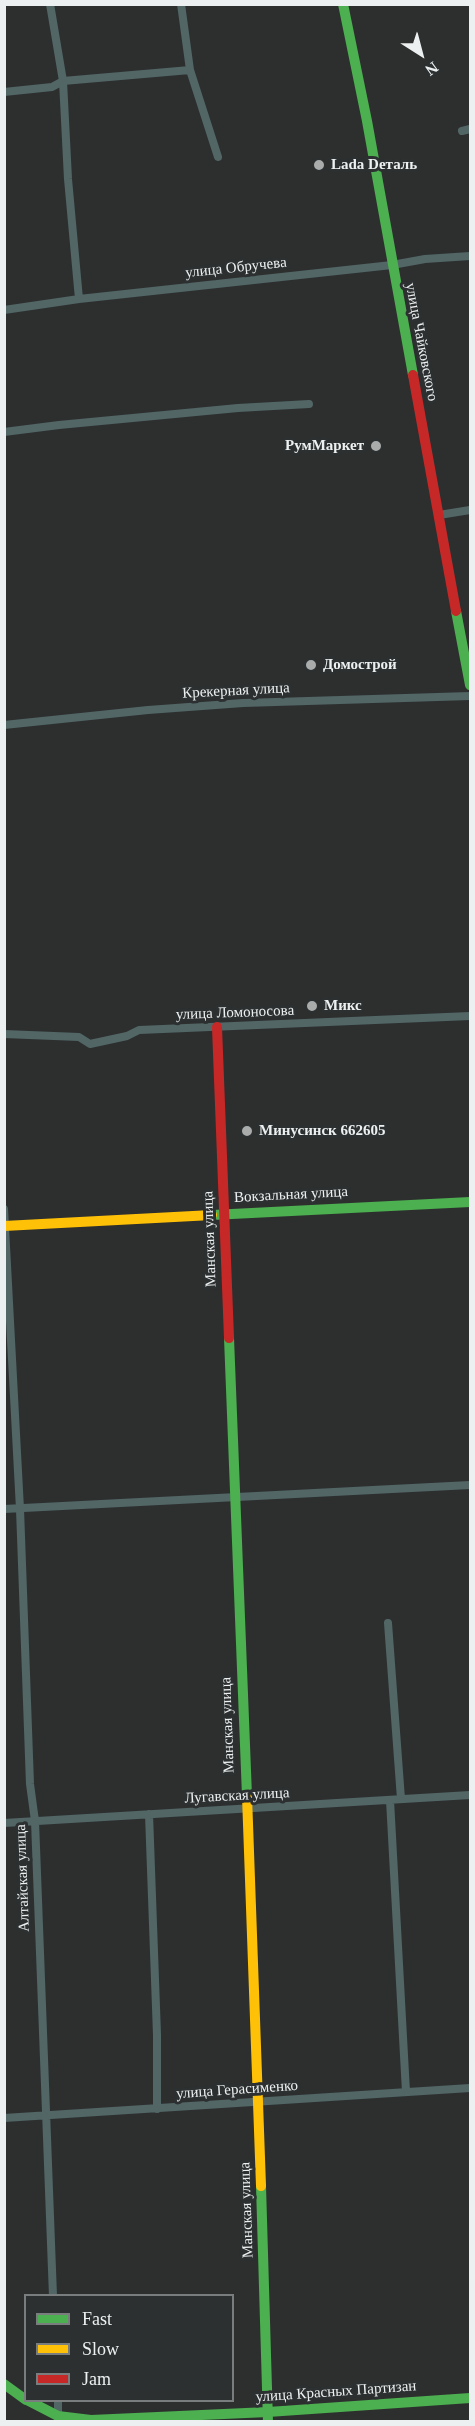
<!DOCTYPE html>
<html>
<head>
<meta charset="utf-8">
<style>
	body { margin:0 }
	#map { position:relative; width:475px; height:2426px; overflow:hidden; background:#2d2f2f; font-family:Georgia,serif }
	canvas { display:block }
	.frame { position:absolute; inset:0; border:6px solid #edf0f0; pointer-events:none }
	.legend { position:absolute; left:24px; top:2294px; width:210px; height:108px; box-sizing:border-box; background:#2c3030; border:2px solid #797d7d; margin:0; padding:8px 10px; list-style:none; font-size:18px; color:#edf0f0 }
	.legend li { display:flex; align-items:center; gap:12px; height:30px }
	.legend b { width:30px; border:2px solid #797d7d }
	.north { position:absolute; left:391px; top:24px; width:60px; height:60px; -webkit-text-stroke:4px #2c3030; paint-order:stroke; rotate:144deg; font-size:16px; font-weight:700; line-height:24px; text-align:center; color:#edf0f0 }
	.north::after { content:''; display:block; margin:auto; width:21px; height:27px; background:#edf0f0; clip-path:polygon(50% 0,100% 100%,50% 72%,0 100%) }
</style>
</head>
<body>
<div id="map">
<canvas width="475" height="2426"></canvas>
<div class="frame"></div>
<ul class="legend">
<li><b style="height:8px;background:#4caf50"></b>Fast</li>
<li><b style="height:8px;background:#ffc107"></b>Slow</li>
<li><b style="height:8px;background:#c62828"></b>Jam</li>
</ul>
<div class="north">N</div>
</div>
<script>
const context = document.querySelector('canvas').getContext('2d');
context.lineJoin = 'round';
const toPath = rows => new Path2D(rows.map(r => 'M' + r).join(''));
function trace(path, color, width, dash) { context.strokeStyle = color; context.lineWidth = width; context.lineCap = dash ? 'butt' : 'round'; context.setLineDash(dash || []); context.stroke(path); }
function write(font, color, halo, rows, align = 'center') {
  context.font = font + ' Georgia,serif'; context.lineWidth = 6; context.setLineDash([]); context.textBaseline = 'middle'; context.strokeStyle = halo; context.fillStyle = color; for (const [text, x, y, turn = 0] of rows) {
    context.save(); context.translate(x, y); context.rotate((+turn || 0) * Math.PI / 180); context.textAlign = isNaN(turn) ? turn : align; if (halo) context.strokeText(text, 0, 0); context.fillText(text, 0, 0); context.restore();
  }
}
const street = toPath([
	[50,4,63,81,68,179,79,299],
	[181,4,190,70,218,157],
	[4,92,52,87,63,81,190,70],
	[462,131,470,129],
	[4,310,79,299,392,265,425,259,470,256],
	[4,432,59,425,238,408,309,404],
	[439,515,470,510],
	[4,725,148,710,243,703,470,696],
	[4,1034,79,1037,90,1044,127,1036,139,1030,470,1016],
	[4,1209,20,1509,30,1784,35,1821,53,2296],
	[4,1509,470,1485],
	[388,1623,401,1799],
	[390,1800,406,2092],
	[149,1814,157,2035,157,2109],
	[4,1823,470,1795],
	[4,2118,470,2088],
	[58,2400,58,2422]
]);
const fast = toPath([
	[343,4,367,121,413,375],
	[456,611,470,685],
	[212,1215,470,1202],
	[229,1338,247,1796],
	[261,2186,268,2422],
	[4,2384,26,2400],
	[27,2400,58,2416,91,2420,268,2412,470,2398]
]);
const slow = toPath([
	[4,1226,212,1215],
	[247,1796,261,2186]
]);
const jam = toPath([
	[413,375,456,611],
	[217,1027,229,1338]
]);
const markers = [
	[319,165,6,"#aaacac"],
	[376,446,6,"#aaacac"],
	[311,665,6,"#aaacac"],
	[312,1006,6,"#aaacac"],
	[247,1131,6,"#aaacac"]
];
const poiNames = [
	["Lada Dеталь",331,165],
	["РумМаркет",364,446,"right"],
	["Домострой",323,665],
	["Микс",324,1006],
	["Минусинск 662605",259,1131]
];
const streetNames = [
	["улица Обручева",236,268,-6],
	["улица Чайковского",421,342,79],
	["Крекерная улица",236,691,-3],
	["улица Ломоносова",235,1013,-2],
	["Вокзальная улица",291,1195,-3],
	["Манская улица",210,1239,-92],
	["Манская улица",228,1725,-92],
	["Лугавская улица",237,1796,-3],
	["Алтайская улица",23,1878,-92],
	["улица Герасименко",237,2090,-4],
	["Манская улица",247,2210,-92],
	["улица Красных Партизан",336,2392,-4]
];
trace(street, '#526666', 8);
trace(fast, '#4caf50', 10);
trace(slow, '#ffc107', 10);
trace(jam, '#c62828', 10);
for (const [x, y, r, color] of markers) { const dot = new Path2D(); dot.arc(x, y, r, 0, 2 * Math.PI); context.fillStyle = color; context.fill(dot); trace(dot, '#2c3030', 2); }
write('bold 15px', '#edf0f0', '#2c3030', poiNames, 'left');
write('15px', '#edf0f0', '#2c3030', streetNames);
</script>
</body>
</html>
